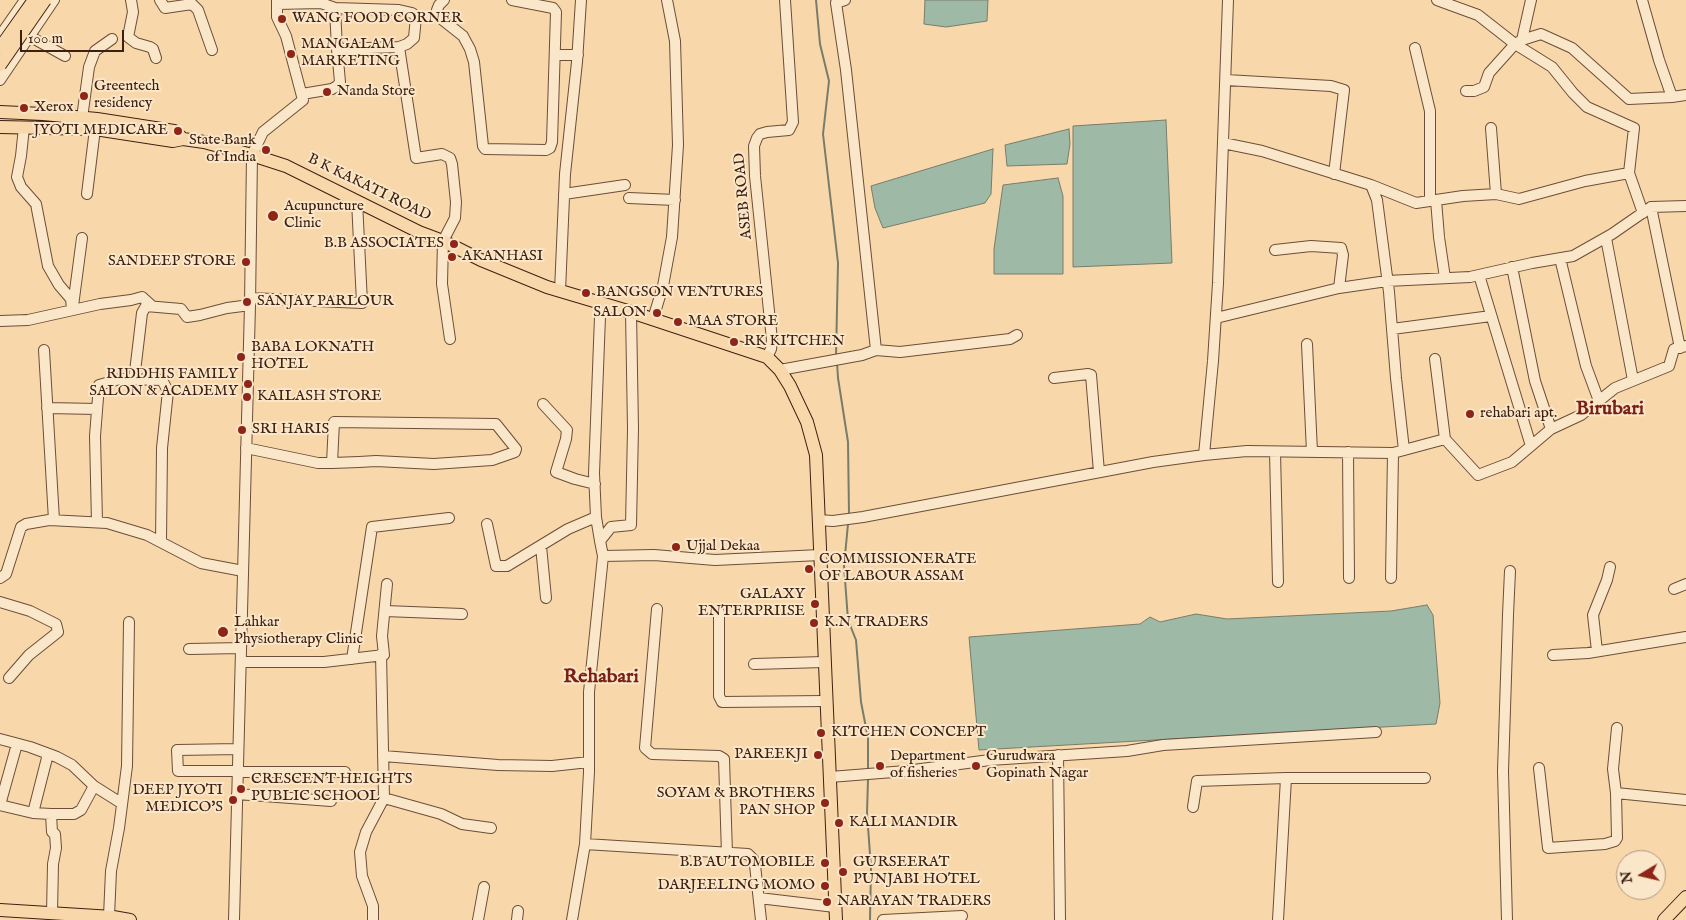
<!DOCTYPE html>
<html>
<head>
<meta charset="utf-8">
<style>
	body { margin:0 }
	#map { position:relative; width:1686px; height:920px; overflow:hidden; background:#f8d8aa; font-family:"IM FELL English",serif }
	canvas { display:block }
	.north { position:absolute; left:1616px; top:850px; width:50px; height:50px; box-sizing:border-box; background:#fae6c8; border:1px solid #af9780; border-radius:50%; rotate:261deg; font-size:14px; font-weight:700; line-height:20px; text-align:center; color:#3e2013 }
	.north::after { content:''; display:block; margin:auto; width:18px; height:22px; background:#8f2418; clip-path:polygon(50% 0,100% 100%,50% 72%,0 100%) }
	.scale { position:absolute; left:20px; top:30px; width:104px; height:22px; box-sizing:border-box; border:2px solid #3e2013; border-top:0; padding-left:6px; font-size:15px; line-height:18px; white-space:nowrap; color:#3e2013; -webkit-text-stroke:4px #fae6c8; paint-order:stroke }
</style>
</head>
<body>
<div id="map">
<canvas width="1686" height="920"></canvas>
<div class="north">N</div>
<div class="scale">100 m</div>
</div>
<script>
const context = document.querySelector('canvas').getContext('2d');
context.lineJoin = 'round';
function fillPath(path, color) { context.fillStyle = color; context.fill(path, 'evenodd'); }
const toPath = rows => new Path2D(rows.map(r => 'M' + r).join(''));
function trace(path, color, width, dash) { context.strokeStyle = color; context.lineWidth = width; context.lineCap = dash ? 'butt' : 'round'; context.setLineDash(dash || []); context.stroke(path); }
function write(font, color, halo, rows, align = 'center') {
  context.font = font + ' "IM FELL English",serif'; context.lineWidth = 4; context.setLineDash([]); context.textBaseline = 'middle'; context.strokeStyle = halo; context.fillStyle = color; for (const [text, x, y, turn = 0] of rows) {
    context.save(); context.translate(x, y); context.rotate((+turn || 0) * Math.PI / 180); context.textAlign = isNaN(turn) ? turn : align; if (halo) context.strokeText(text, 0, 0); context.fillText(text, 0, 0); context.restore();
  }
}
const water = toPath([
	[925,0,988,0,987,21,946,27,924,24,925,0],
	[1166,120,1172,263,1073,267,1073,126,1166,120],
	[1069,129,1070,144,1067,164,1007,166,1005,145,1069,129],
	[993,149,991,194,985,203,883,228,875,208,871,186,993,149],
	[1058,178,1063,196,1063,274,994,274,994,249,1003,185,1058,178],
	[1427,605,1433,615,1440,703,1436,724,979,750,969,637,1140,624,1150,617,1160,622,1196,614,1227,619,1391,611,1427,605]
]);
const stream = toPath([
	[816,0,820,44,829,81,823,134,838,263,836,355],
	[837,362,838,378,848,442,849,514],
	[848,524,844,566,848,620,856,640,861,702,868,738,868,771],
	[868,779,867,813,871,868,870,920]
]);
const minor = toPath([
	[131,0,133,12,128,37,136,43,150,47,153,49,156,58],
	[160,0,165,8,192,4,198,10,212,50],
	[444,0,439,5,437,10,439,17,463,36,470,49,474,62,483,146,485,149,546,150,550,148,552,142,556,12,553,8,512,0],
	[1437,0,1478,15,1515,44,1522,40,1531,0],
	[1642,0,1659,60,1672,97,1686,95],
	[277,4,321,3,335,8,337,49],
	[335,8,399,10,412,13,416,16,414,38,407,44,399,47],
	[0,36,25,0],
	[29,36,65,56],
	[1522,40,1541,34,1572,48,1629,99,1672,97],
	[1415,48,1430,111,1430,201],
	[555,55,578,55],
	[0,80,54,0],
	[1226,80,1331,86,1344,90,1334,174],
	[1466,91,1474,91,1484,87,1489,73,1515,44,1552,67,1573,93,1587,107,1634,128,1629,173,1643,213],
	[302,94,332,89,337,86,340,82,337,49,399,47,416,158,442,154,450,158,452,164,456,202,455,218,443,241,442,284,450,339],
	[82,118,89,67,95,51,112,39],
	[24,127,21,156,17,177,21,187,36,204,48,266,59,285,71,299,72,309],
	[1491,128,1496,194],
	[1223,143,1262,151,1371,185,1377,200,1389,292,1396,378,1404,450],
	[1371,185,1416,203,1463,196,1496,194,1519,199,1585,181,1629,173],
	[87,194,95,129],
	[564,194,625,185],
	[629,198,675,200],
	[1436,200,1439,237,1445,278],
	[1651,207,1680,348],
	[1606,238,1633,380],
	[1275,250,1311,246,1341,248,1343,255,1339,288],
	[1560,258,1586,366,1599,401],
	[1512,267,1535,381,1551,429],
	[1479,275,1531,446],
	[560,291,565,174,577,62,581,0],
	[250,298,362,303,357,201],
	[73,306,82,238],
	[631,312,633,429,631,525,611,527,600,541,603,556,589,692,589,772,585,844,748,854,753,859,755,865,761,920],
	[1216,318,1339,288,1387,281,1470,277,1532,263,1573,256,1612,234,1651,207,1686,206],
	[653,319,663,286,672,237,678,145,675,41,667,0],
	[0,321,28,320,100,304,131,300,142,297,152,306],
	[1392,329,1491,316],
	[1307,344,1312,452],
	[44,350,54,520],
	[876,350,900,352,1010,339,1017,335],
	[767,357,771,349,772,340,755,176,754,146,757,138,760,134,767,132,789,130,793,122,785,0],
	[1435,359,1445,439],
	[780,370,862,355,876,350,846,70,836,3,845,0],
	[1054,378,1088,374,1091,375,1099,472],
	[134,380,142,313,146,306,181,309,187,317,200,315,227,308,250,305],
	[543,404,567,430,566,439,556,472,575,479,595,484],
	[47,408,97,409],
	[246,448,318,463,332,463,359,462,376,461,434,464,492,460,515,452,516,449,496,424,334,422,332,463],
	[1275,452,1278,582],
	[1348,452,1349,578],
	[1204,455,1213,361,1218,283,1228,0],
	[818,520,833,521,863,517,1153,462,1204,455,1247,451,1393,453,1445,439,1478,475,1512,462,1551,429,1581,415,1615,388,1669,366,1674,349,1686,346],
	[97,522,95,436,99,385,120,379,162,380,168,391,162,448,161,542],
	[487,524,496,566,507,566,568,529,596,517],
	[600,541,596,517,594,473,600,317,602,303],
	[541,546,546,598],
	[603,556,654,555,715,560,820,555],
	[0,578,6,574,21,527,26,524,49,520,107,523,147,535,201,563,243,571],
	[1391,578,1393,453],
	[1674,589,1686,584],
	[0,602,30,611,56,624,58,632,29,655,9,678],
	[657,609,645,748,652,754,719,756,724,759,727,854],
	[385,611,462,614],
	[719,612,719,696,722,702,825,701],
	[189,649,241,648],
	[1597,651,1593,615,1607,580,1610,567],
	[1553,655,1588,653,1686,637],
	[352,659,372,527,449,518],
	[241,662,324,662,384,655,382,636,387,584],
	[754,664,824,662],
	[0,739,30,747,57,757,72,765,94,786,121,803],
	[1058,755,1060,920],
	[383,756,498,765,552,766,589,762],
	[1539,768,1548,848,1605,844,1615,841,1617,838,1616,793,1613,769,1617,728],
	[238,771,178,771,177,750,238,749],
	[238,772,345,772],
	[830,777,906,771,990,760,1127,751,1163,745,1376,732],
	[1286,778,1425,778],
	[1616,793,1686,800],
	[237,794,331,801],
	[384,798,441,814,462,824,491,828],
	[0,805,33,813,51,814,74,814,81,810,94,786],
	[0,805,17,744],
	[1193,807,1197,781,1286,778,1278,920],
	[33,813,48,754],
	[51,814,52,832,55,834,56,848,53,864,52,913],
	[759,898,835,907],
	[109,916,111,871,119,828,127,766,129,622],
	[234,920,250,305,252,155,263,132,303,100,286,36,277,17,277,0],
	[373,920,373,906,362,876,360,852,366,832,384,798,381,654],
	[478,920,484,887],
	[517,920,518,911],
	[572,920,585,844],
	[883,920,962,916],
	[1507,920,1503,771,1508,615,1510,571]
]);
const major = toPath([
	[0,112,43,114,97,119,174,131,183,139],
	[0,127,95,129,173,141,183,139,204,142,252,155,286,166,419,232,443,241,481,260,547,287,631,312,767,357,780,370,790,386,807,422,816,455,836,920],
	[0,910,113,917,130,920],
	[1664,920,1686,897]
]);
const majorBridge = toPath([
	[0,48,34,0],
	[0,65,45,0]
]);
const markers = [
	[282,19,5,"#8f2418"],
	[291,54,5,"#8f2418"],
	[327,92,5,"#8f2418"],
	[84,96,5,"#8f2418"],
	[24,108,5,"#8f2418"],
	[178,131,5,"#8f2418"],
	[266,150,5,"#8f2418"],
	[273,216,6,"#8f2418"],
	[454,244,5,"#8f2418"],
	[452,257,5,"#8f2418"],
	[246,262,5,"#8f2418"],
	[586,293,5,"#8f2418"],
	[247,302,5,"#8f2418"],
	[657,313,5,"#8f2418"],
	[678,322,5,"#8f2418"],
	[734,342,5,"#8f2418"],
	[241,357,5,"#8f2418"],
	[248,384,5,"#8f2418"],
	[247,397,5,"#8f2418"],
	[1470,414,5,"#8f2418"],
	[242,430,5,"#8f2418"],
	[676,547,5,"#8f2418"],
	[809,569,5,"#8f2418"],
	[815,604,5,"#8f2418"],
	[814,623,5,"#8f2418"],
	[223,632,6,"#8f2418"],
	[821,733,5,"#8f2418"],
	[818,755,5,"#8f2418"],
	[880,766,5,"#8f2418"],
	[976,766,5,"#8f2418"],
	[241,789,5,"#8f2418"],
	[233,800,5,"#8f2418"],
	[825,803,5,"#8f2418"],
	[839,823,5,"#8f2418"],
	[825,863,5,"#8f2418"],
	[843,872,5,"#8f2418"],
	[825,886,5,"#8f2418"],
	[827,902,5,"#8f2418"]
];
const poiNames = [
	["WANG FOOD CORNER",292,19],
	["MANGALAM",301,45],
	["MARKETING",301,62],
	["Greentech",94,87],
	["residency",94,104],
	["Nanda Store",337,92],
	["Xerox",34,108],
	["JYOTI MEDICARE",168,131,"right"],
	["State Bank",256,141,"right"],
	["of India",256,158,"right"],
	["Acupuncture",284,207],
	["Clinic",284,224],
	["B.B ASSOCIATES",444,244,"right"],
	["AKANHASI",462,257],
	["SANDEEP STORE",236,262,"right"],
	["BANGSON VENTURES",596,293],
	["SANJAY PARLOUR",257,302],
	["SALON",647,313,"right"],
	["MAA STORE",688,322],
	["RK KITCHEN",744,342],
	["BABA LOKNATH",251,348],
	["HOTEL",251,365],
	["RIDDHIS FAMILY",238,375,"right"],
	["SALON & ACADEMY",238,392,"right"],
	["KAILASH STORE",257,397],
	["rehabari apt.",1480,414],
	["SRI HARIS",252,430],
	["Ujjal Dekaa",686,547],
	["COMMISSIONERATE",819,560],
	["OF LABOUR ASSAM",819,577],
	["GALAXY",805,595,"right"],
	["ENTERPRIISE",805,612,"right"],
	["Lahkar",234,623],
	["Physiotherapy Clinic",234,640],
	["K.N TRADERS",824,623],
	["KITCHEN CONCEPT",831,733],
	["PAREEKJI",808,755,"right"],
	["Department",890,757],
	["of fisheries",890,774],
	["Gurudwara",986,757],
	["Gopinath Nagar",986,774],
	["CRESCENT HEIGHTS",251,780],
	["PUBLIC SCHOOL",251,797],
	["DEEP JYOTI",223,791,"right"],
	["MEDICO'S",223,808,"right"],
	["SOYAM & BROTHERS",815,794,"right"],
	["PAN SHOP",815,811,"right"],
	["KALI MANDIR",849,823],
	["B.B AUTOMOBILE",815,863,"right"],
	["GURSEERAT",853,863],
	["PUNJABI HOTEL",853,880],
	["DARJEELING MOMO",815,886,"right"],
	["NARAYAN TRADERS",837,902]
];
const streetNames = [
	["B K KAKATI ROAD",369,188,26],
	["ASEB ROAD",744,196,-95]
];
const districtNames = [
	["Birubari",1610,410],
	["Rehabari",601,678]
];
fillPath(water, '#9ebaa6');
trace(water, '#787c6b', 1);
trace(stream, '#787c6b', 2);
trace(minor, '#6c4e39', 12);
trace(major, '#3e2013', 14);
trace(minor, '#fae6c8', 10);
trace(major, '#f8d8aa', 12);
trace(majorBridge, '#3e2013', 14, []);
trace(majorBridge, '#f8d8aa', 12);
for (const [x, y, r, color] of markers) { const dot = new Path2D(); dot.arc(x, y, r, 0, 2 * Math.PI); context.fillStyle = color; context.fill(dot); trace(dot, '#fae6c8', 2); }
write('15px', '#3e2013', '#fae6c8', poiNames, 'left');
write('15px', '#3e2013', '#fae6c8', streetNames);
write('bold 20px', '#7a1f14', '#fae6c8', districtNames);
</script>
</body>
</html>
